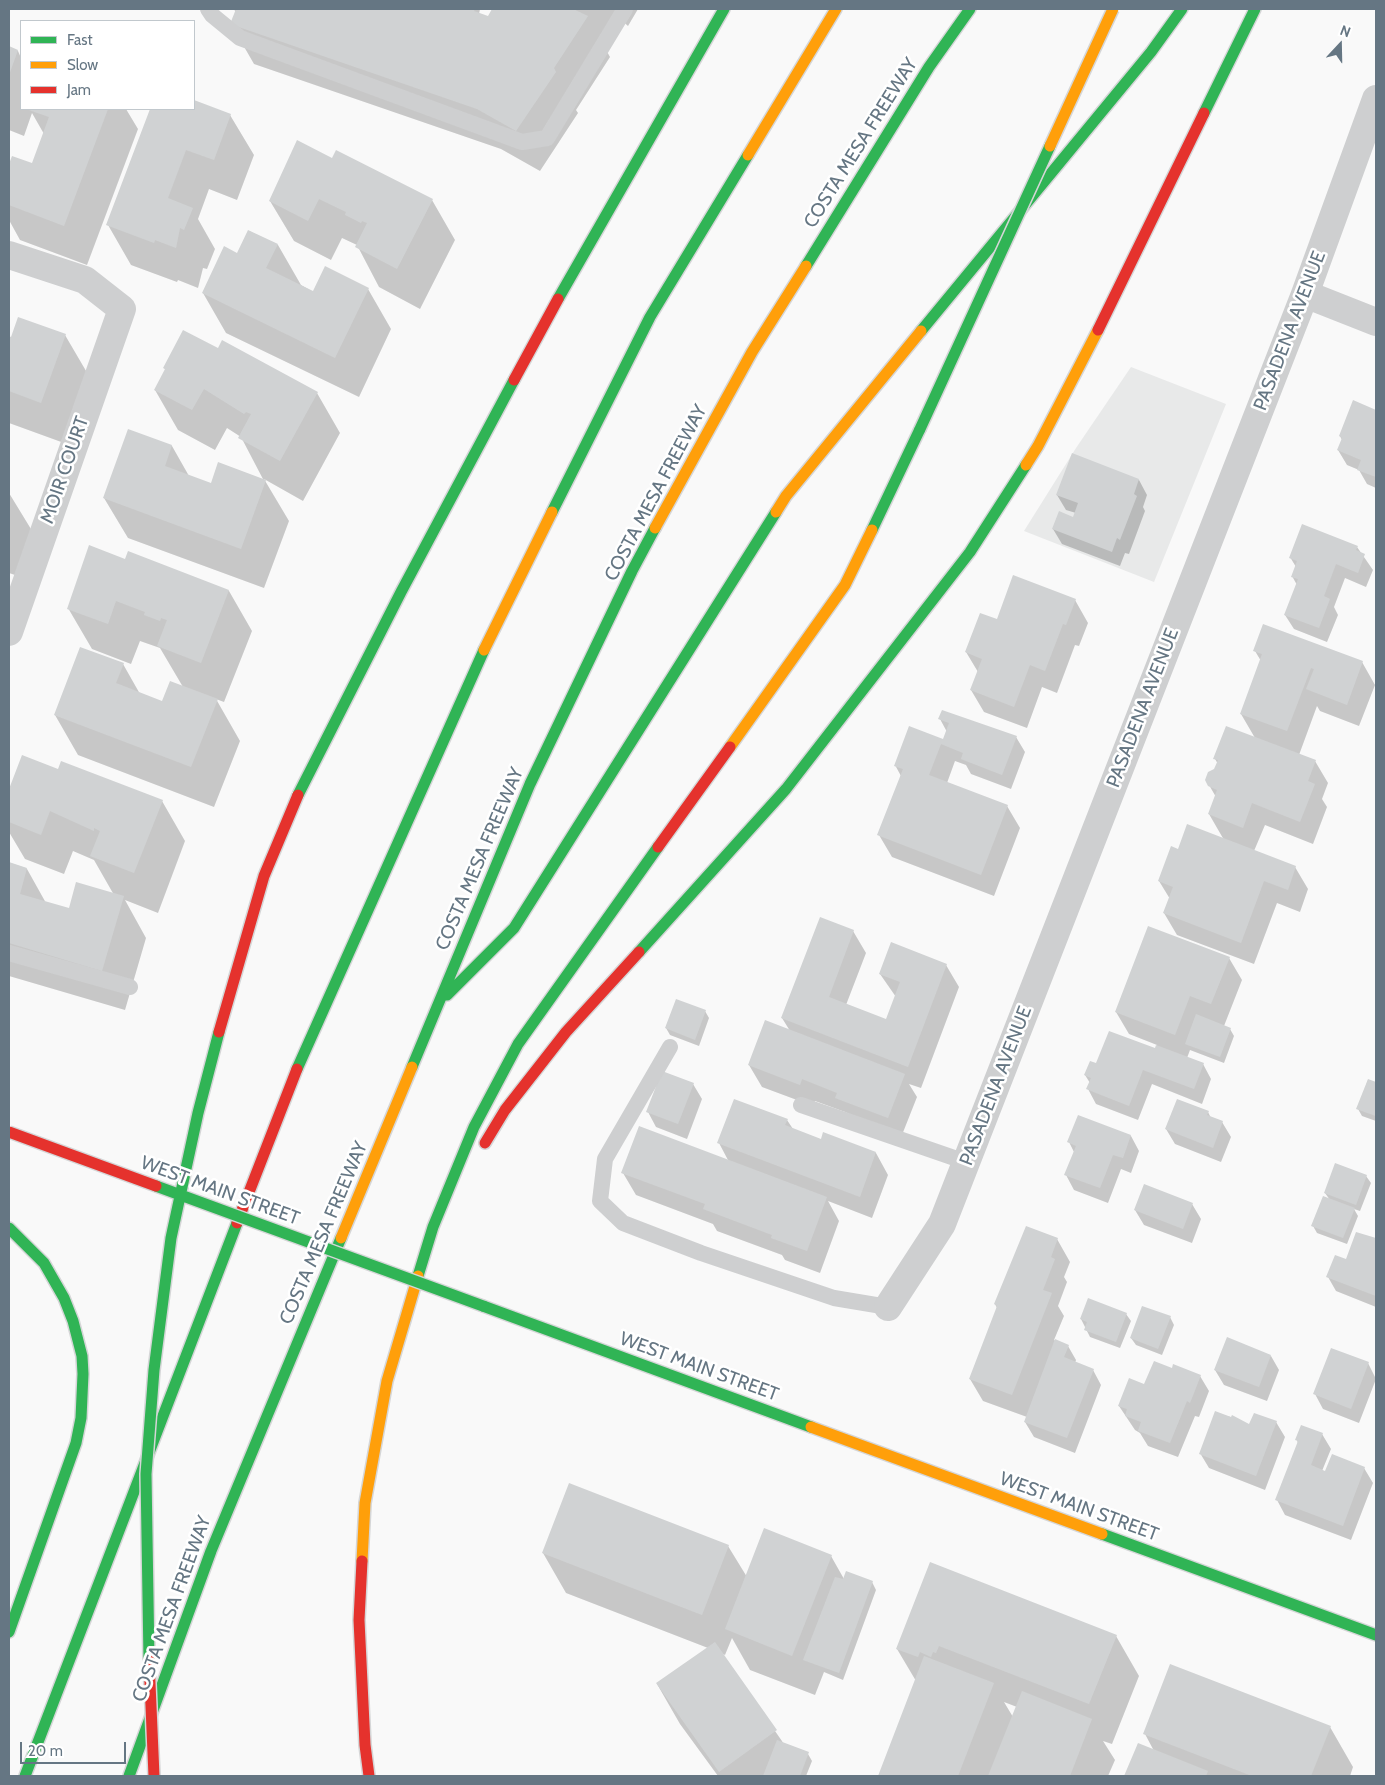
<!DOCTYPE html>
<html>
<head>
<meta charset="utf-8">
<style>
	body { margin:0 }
	#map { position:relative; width:1385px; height:1785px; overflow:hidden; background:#f9f9f9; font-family:Cabin,sans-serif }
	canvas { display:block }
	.frame { position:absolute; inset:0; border:10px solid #657683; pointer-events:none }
	.legend { position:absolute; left:20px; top:20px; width:175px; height:90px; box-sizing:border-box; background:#fff; border:1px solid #c1c8cd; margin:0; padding:6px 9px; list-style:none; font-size:15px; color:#657683 }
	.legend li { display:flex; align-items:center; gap:10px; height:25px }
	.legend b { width:25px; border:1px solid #c1c8cd }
	.north { position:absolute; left:1315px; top:20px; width:50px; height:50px; -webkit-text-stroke:4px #fff; paint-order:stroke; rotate:21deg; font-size:14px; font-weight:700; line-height:20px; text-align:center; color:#657683 }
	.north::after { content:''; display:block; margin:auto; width:18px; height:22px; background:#657683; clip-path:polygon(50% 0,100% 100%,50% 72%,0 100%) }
	.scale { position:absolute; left:20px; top:1742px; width:106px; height:22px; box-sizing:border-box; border:2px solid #657683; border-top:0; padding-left:6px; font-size:15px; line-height:18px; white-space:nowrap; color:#657683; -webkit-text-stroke:4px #fff; paint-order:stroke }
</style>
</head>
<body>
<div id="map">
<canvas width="1385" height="1785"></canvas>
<div class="frame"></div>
<ul class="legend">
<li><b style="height:6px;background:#30b455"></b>Fast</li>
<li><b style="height:6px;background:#ff9f0a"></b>Slow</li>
<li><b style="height:6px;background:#e5322d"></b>Jam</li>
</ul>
<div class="north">N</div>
<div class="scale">20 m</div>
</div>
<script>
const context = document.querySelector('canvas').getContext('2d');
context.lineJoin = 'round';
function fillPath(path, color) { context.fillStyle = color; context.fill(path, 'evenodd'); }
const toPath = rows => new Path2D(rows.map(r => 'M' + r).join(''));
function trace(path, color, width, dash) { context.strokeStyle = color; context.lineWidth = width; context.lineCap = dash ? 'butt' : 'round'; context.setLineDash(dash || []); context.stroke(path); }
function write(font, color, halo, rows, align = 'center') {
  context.font = font + ' Cabin,sans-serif'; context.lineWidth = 5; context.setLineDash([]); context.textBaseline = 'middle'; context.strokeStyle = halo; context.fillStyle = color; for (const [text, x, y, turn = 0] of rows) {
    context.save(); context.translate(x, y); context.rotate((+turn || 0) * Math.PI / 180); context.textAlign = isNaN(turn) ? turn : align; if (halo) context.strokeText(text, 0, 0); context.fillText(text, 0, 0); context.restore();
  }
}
const built = toPath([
	[1131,367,1226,404,1154,582,1024,531,1076,448]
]);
const shadow = toPath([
	[234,9,480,9,479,14,488,18,494,9,638,9,628,26,617,16,601,41,610,57,576,110,578,113,540,171,501,149,254,64,231,24,236,13],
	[9,48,18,51,21,58,21,109,126,109,138,129,87,265,20,240,9,220,9,168,12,158,33,165,44,134,32,113,24,136,9,130],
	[194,101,230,115,254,155,237,200,209,189,198,219,215,249,207,269,203,268,198,288,178,280,177,282,131,265,108,225,152,109,194,109],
	[333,160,432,200,455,240,420,309,379,287,357,245,342,238,331,260,294,241,270,201],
	[249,231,278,245,301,285,313,292,368,289,391,329,359,397,226,333,203,293,238,254],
	[65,335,89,376,64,443,9,423,9,338],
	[218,350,317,393,340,433,303,501,264,479,289,521,264,588,128,538,104,498,129,431,172,446,189,476,212,484,264,481,241,437,227,428,215,450,178,430,155,390,166,370,164,368],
	[1353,402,1376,411,1376,488,1367,484,1359,470,1347,465,1338,450,1342,440,1340,436],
	[1139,480,1147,495,1143,507,1145,511,1129,554,1125,553,1120,566,1062,544,1053,529,1074,518,1076,513,1066,510,1057,495],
	[9,493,34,534,18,576,9,573],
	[1357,547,1373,570,1366,587,1345,578,1334,607,1338,615,1327,642,1294,629,1285,615,1297,585,1292,576,1296,567,1290,557],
	[125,561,229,591,252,631,224,702,216,699,240,741,214,807,78,755,55,715,123,664,140,694,163,703,183,687,160,648,140,641,131,664,92,649,68,608],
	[1075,600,1088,623,1079,646,1075,645,1057,693,1042,687,1027,728,984,712,971,690,978,672,966,652,997,621],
	[1255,651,1362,662,1375,685,1359,726,1320,711,1317,706,1299,755,1315,761,1328,783,1322,799,1327,807,1313,844,1265,825,1254,851,1295,867,1308,889,1300,912,1277,903,1254,964,1177,935,1164,913,1170,899,1159,881,1179,850,1224,840,1209,814,1216,797,1209,785,1218,764,1215,759,1255,738,1241,714,1261,661],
	[940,719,1016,737,1025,752,1011,789,971,774,966,765,955,761,947,783,1007,806,1020,828,994,896,892,857,879,835,901,776,895,765,943,743,947,732],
	[23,757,59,770,162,801,185,841,158,913,125,900,146,938,125,1010,9,976,9,863,27,869,46,903,69,910,114,895,94,860,73,851,64,874,25,859,9,832,9,797],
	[853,931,866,953,846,1005,887,1020,896,997,880,974,946,965,959,987,921,1088,909,1084,917,1097,900,1140,845,1112,815,1101,813,1106,762,1087,749,1065,790,1031,782,1018],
	[1229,958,1242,980,1224,1026,1230,1029,1234,1036,1224,1063,1190,1050,1187,1058,1203,1064,1211,1079,1202,1104,1152,1084,1138,1120,1096,1104,1088,1089,1090,1083,1085,1075,1097,1065,1155,1050,1157,1045,1129,1034,1116,1012],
	[705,1011,709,1018,699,1046,670,1035,666,1028],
	[1368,1080,1376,1083,1376,1121,1362,1116,1358,1109],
	[693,1084,702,1099,687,1139,656,1127,648,1112],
	[1208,1112,1211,1118,1222,1122,1231,1137,1221,1162,1175,1144,1166,1129],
	[1079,1116,1131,1136,1139,1151,1131,1173,1121,1169,1108,1203,1074,1190,1066,1175,1074,1152,1069,1142],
	[787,1120,793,1129,822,1140,876,1153,888,1175,872,1218,828,1201,839,1221,820,1273,785,1260,782,1255,717,1231,713,1224,636,1195,623,1173,729,1162,719,1143],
	[1366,1176,1371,1183,1360,1211,1354,1209,1358,1216,1347,1244,1317,1233,1313,1226,1330,1200,1325,1193],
	[1192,1204,1201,1219,1192,1243,1144,1225,1135,1210],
	[1357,1233,1376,1240,1376,1307,1336,1291,1328,1277,1347,1260],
	[1057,1239,1070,1262,1064,1277,1067,1282,1058,1306,1064,1316,1054,1340,1068,1346,1076,1360,1075,1363,1093,1370,1101,1385,1075,1453,1034,1437,1025,1422,1027,1417,983,1401,970,1379,997,1308,995,1304],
	[1126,1314,1131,1321,1120,1348,1090,1337,1081,1319],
	[1170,1317,1174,1325,1162,1355,1136,1345,1131,1338],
	[1271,1356,1279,1370,1267,1401,1224,1385,1215,1370],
	[1368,1363,1376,1379,1359,1423,1323,1409,1315,1394],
	[1173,1370,1200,1376,1209,1391,1199,1417,1195,1416,1178,1457,1148,1446,1140,1433,1135,1430,1119,1406,1145,1385],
	[1216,1413,1238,1419,1250,1426,1276,1422,1285,1437,1265,1490,1209,1468,1200,1453],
	[1322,1434,1331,1449,1322,1471,1326,1473,1332,1456,1364,1468,1373,1483,1351,1540,1285,1515,1277,1500,1298,1444,1297,1440],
	[728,1546,747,1577,831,1556,844,1579,872,1582,876,1590,843,1680,824,1672,815,1695,750,1670,732,1638,725,1655,721,1653,784,1744,808,1754,812,1761,806,1776,718,1776,680,1724,657,1684,708,1648,566,1593,543,1553],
	[931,1563,1116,1636,1139,1676,1112,1744,1103,1741,1115,1760,1108,1776,879,1776,916,1681,897,1649],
	[1004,1702,1017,1707,1013,1717],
	[1330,1727,1353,1767,1350,1776,1126,1776,1138,1744,1154,1751,1145,1734]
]);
const building = toPath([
	[236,9,475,9,474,11,488,16,492,9,573,9,588,16,554,68,556,72,516,131,477,109,230,24],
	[9,46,18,50,9,75],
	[194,100,231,114,214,160,186,150,168,198,193,208,184,230,180,228,176,248,155,240,154,243,106,225,150,109,194,109],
	[26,109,108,109,64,226,9,205,9,164,12,156,32,163,49,117],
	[297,140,332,158,336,150,433,199,397,269,355,247,367,223,362,221,361,223,345,215,346,212,319,199,308,221,269,201],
	[248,230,278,244,266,268,313,291,325,266,369,288,335,358,202,293,224,246,237,253],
	[18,317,66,334,41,403,9,391,9,336,11,337],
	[183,330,218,348,222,340,318,392,280,461,238,438,251,414,246,412,244,414,204,389,192,410,154,390,165,369,163,368],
	[1353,400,1376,410,1376,477,1357,470,1361,460,1337,450,1342,438,1339,436],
	[128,429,172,445,165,466,211,483,218,462,266,480,241,549,103,498],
	[1072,453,1139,479,1134,494,1137,496,1120,540,1117,538,1112,552,1052,529,1059,511,1073,517,1078,503,1056,495],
	[1302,524,1358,546,1356,550,1365,554,1358,573,1336,564,1324,596,1330,599,1319,628,1284,615,1298,579,1291,577,1297,561,1289,558],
	[89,545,125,559,128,551,229,590,201,663,157,646,167,620,161,618,160,621,144,615,145,612,116,601,108,624,67,609],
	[1013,575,1076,599,1066,625,1063,624,1045,671,1030,665,1014,707,970,690,982,659,965,652,980,613,997,619],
	[1263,624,1363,661,1347,705,1306,689,1314,669,1311,668,1287,731,1240,714,1262,654,1253,651],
	[80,647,124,663,116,683,162,701,170,681,218,699,191,767,54,715],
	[942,710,1017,736,1002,775,961,759,963,753,941,744,929,775,1008,805,981,875,877,835,903,769,894,766,909,726,943,739,949,723,938,719],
	[1226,726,1316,760,1308,781,1315,784,1300,822,1252,803,1243,828,1208,814,1217,790,1208,786,1205,780,1208,772,1214,769,1218,760,1213,759],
	[22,755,58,769,61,761,163,800,134,873,90,856,100,831,94,828,94,831,50,811,41,835,9,822,9,789],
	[1187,824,1296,866,1288,890,1264,881,1241,943,1163,913,1173,887,1158,881,1171,846,1178,849],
	[9,862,27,868,20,894,69,908,76,882,124,896,102,971,9,943],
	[820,917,854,930,829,997,886,1019,900,982,879,974,891,942,947,964,908,1067,781,1018],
	[1148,926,1230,957,1211,1004,1190,996,1175,1035,1115,1012],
	[676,999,706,1010,695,1040,665,1028],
	[1196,1014,1231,1028,1220,1057,1185,1044],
	[765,1020,905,1074,888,1118,835,1098,837,1093,802,1079,800,1085,748,1065],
	[1109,1031,1155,1048,1156,1045,1204,1063,1194,1089,1143,1070,1129,1106,1086,1089,1091,1078,1084,1075,1090,1061,1096,1063],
	[662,1071,694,1083,678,1124,646,1112],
	[1368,1079,1376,1082,1376,1116,1356,1109],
	[734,1099,788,1119,785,1125,821,1139,823,1132,876,1152,860,1197,717,1143],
	[1177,1099,1209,1111,1207,1115,1223,1121,1213,1148,1165,1129],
	[1078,1115,1131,1135,1123,1158,1113,1155,1100,1188,1064,1175,1076,1146,1067,1142],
	[639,1126,827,1197,807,1251,771,1238,772,1235,703,1209,705,1204,621,1173],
	[1335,1163,1367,1175,1356,1205,1324,1193],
	[1144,1184,1193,1203,1183,1229,1134,1210],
	[1323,1196,1355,1208,1343,1238,1311,1226],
	[1026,1226,1058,1238,1051,1257,1055,1259,1043,1290,1052,1293,1012,1395,969,1379,997,1306,994,1304],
	[1356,1232,1376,1238,1376,1296,1326,1277,1335,1255,1346,1259],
	[1088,1298,1127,1313,1116,1342,1084,1330,1087,1322,1080,1319],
	[1142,1306,1171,1316,1158,1349,1130,1338],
	[1227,1337,1271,1355,1259,1387,1214,1370],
	[1055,1339,1069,1345,1064,1357,1094,1369,1067,1438,1024,1422],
	[1331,1348,1369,1362,1351,1409,1313,1394],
	[1154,1361,1172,1368,1173,1364,1201,1375,1190,1403,1187,1401,1170,1443,1138,1431,1141,1422,1125,1416,1127,1409,1118,1406,1129,1378,1144,1384],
	[1215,1411,1231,1417,1232,1415,1249,1424,1254,1413,1277,1421,1256,1476,1199,1454],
	[1301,1425,1323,1433,1311,1465,1325,1471,1332,1454,1365,1467,1343,1526,1275,1500,1298,1441,1295,1440],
	[569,1483,729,1545,702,1615,542,1553],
	[764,1528,832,1555,792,1656,725,1629],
	[930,1562,1117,1635,1089,1704,939,1646,936,1653,933,1652,931,1657,920,1652,918,1657,896,1649],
	[846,1571,873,1581,839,1673,803,1660,835,1577,843,1579],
	[715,1642,777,1730,719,1772,656,1683],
	[924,1656,994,1683,958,1776,878,1776],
	[1170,1664,1331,1726,1311,1776,1252,1776,1143,1734],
	[1022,1691,1092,1719,1070,1776,988,1776],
	[777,1740,809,1752,800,1776,763,1776],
	[1138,1743,1208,1771,1206,1776,1124,1776]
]);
const lane = toPath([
	[208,9,212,15,240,38,522,142,547,138,625,9],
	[9,953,130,987],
	[670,1047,605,1159,600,1201,623,1223,701,1253,834,1298,888,1307],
	[801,1105,966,1162]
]);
const street = toPath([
	[9,255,85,280,122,309,9,632],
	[1305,294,1376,322],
	[888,1307,942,1224,1305,294,1376,99]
]);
const fast = toPath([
	[1204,113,1255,9],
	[806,266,929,67,970,9],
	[558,299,724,9],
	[921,331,1151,52,1182,9],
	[552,512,650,317,748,155],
	[872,530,920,429],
	[639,952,786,789,970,552,1026,465],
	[447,995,514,928,776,512],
	[412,1067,530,784,632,571,655,528],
	[297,1069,484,650],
	[9,1228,44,1263,64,1298,73,1321,82,1356,83,1374,81,1418,76,1443,9,1632],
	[418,1276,433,1227,474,1127,518,1044,658,847],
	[483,1306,811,1427],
	[1102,1534,1376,1635],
	[25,1776,237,1223],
	[129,1776,211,1551,341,1238]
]);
const slow = toPath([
	[748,155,836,9],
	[1026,465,1038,446,1098,330],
	[776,512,786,496,921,331],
	[655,528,752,352,806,266],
	[484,650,552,512],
	[730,747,845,585,872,530],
	[341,1238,412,1067],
	[811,1427,1102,1534],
	[362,1561,365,1503,387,1381,418,1276]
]);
const jam = toPath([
	[1098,330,1204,113],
	[658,847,730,747],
	[485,1143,505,1110,566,1032,639,952],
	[237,1223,297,1069],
	[362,1561,359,1620,365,1745,369,1776]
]);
const fastBridge = toPath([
	[920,429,1050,146],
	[298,795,401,592,514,380],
	[156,1186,483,1306],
	[149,1660,146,1474,154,1370,171,1238,198,1113,219,1032]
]);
const slowBridge = toPath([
	[1050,146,1113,9]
]);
const jamBridge = toPath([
	[514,380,558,299],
	[219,1032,264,876,298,795],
	[9,1132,156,1186],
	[149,1660,154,1776]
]);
const streetNames = [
	["COSTA MESA FREEWAY",861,143,-58],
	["PASADENA AVENUE",1290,331,-69],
	["MOIR COURT",65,470,-71],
	["COSTA MESA FREEWAY",656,493,-62],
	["PASADENA AVENUE",1143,708,-69],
	["COSTA MESA FREEWAY",480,859,-67],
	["PASADENA AVENUE",996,1086,-69],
	["WEST MAIN STREET",220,1191,20],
	["COSTA MESA FREEWAY",324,1233,-67],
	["WEST MAIN STREET",699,1367,20],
	["WEST MAIN STREET",1079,1507,20],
	["COSTA MESA FREEWAY",172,1609,-70]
];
fillPath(built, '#e8e9e9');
fillPath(shadow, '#0003');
fillPath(building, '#d0d2d3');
trace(fast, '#d5d6d7', 14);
trace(slow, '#d5d6d7', 14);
trace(jam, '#d5d6d7', 14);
trace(lane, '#cecfd0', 16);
trace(street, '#cecfd0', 28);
trace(fast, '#30b455', 11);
trace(slow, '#ff9f0a', 11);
trace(jam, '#e5322d', 11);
trace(fastBridge, '#d5d6d7', 14, []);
trace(slowBridge, '#d5d6d7', 14, []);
trace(jamBridge, '#d5d6d7', 14, []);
trace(fastBridge, '#30b455', 11);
trace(slowBridge, '#ff9f0a', 11);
trace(jamBridge, '#e5322d', 11);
write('19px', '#657683', '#fff', streetNames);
</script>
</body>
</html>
